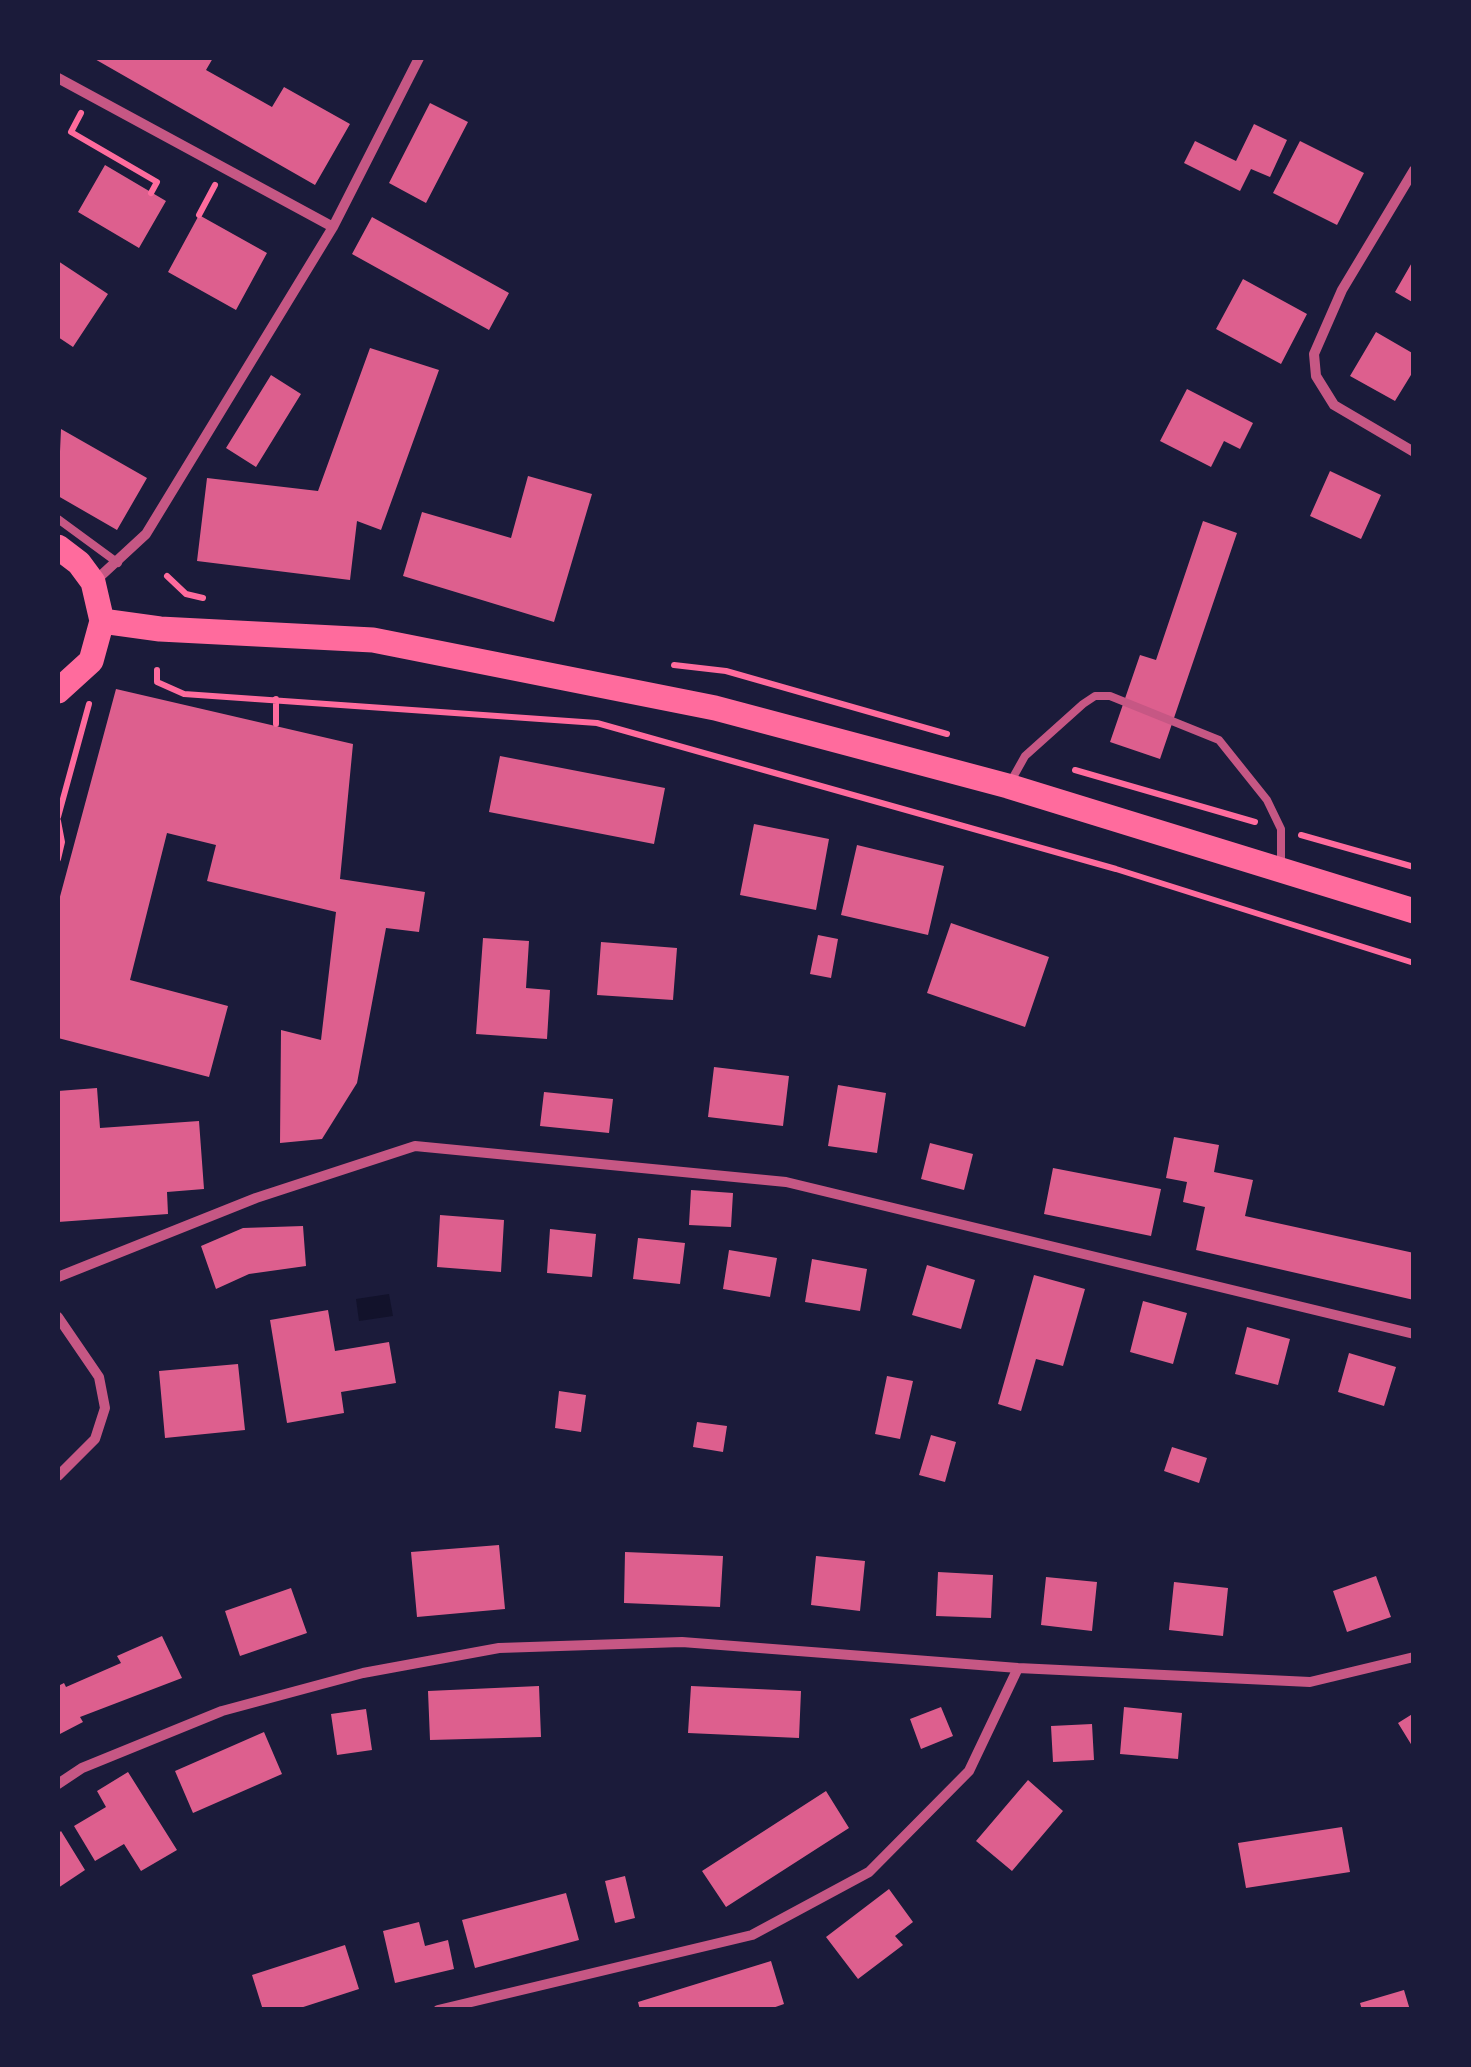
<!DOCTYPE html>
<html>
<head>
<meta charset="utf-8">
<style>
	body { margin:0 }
	#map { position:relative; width:1471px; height:2067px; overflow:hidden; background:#1b1b3a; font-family:Jost,sans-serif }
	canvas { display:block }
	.frame { position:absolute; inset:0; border:60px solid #1b1b3a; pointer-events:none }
</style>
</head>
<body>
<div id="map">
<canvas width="1471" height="2067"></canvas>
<div class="frame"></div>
</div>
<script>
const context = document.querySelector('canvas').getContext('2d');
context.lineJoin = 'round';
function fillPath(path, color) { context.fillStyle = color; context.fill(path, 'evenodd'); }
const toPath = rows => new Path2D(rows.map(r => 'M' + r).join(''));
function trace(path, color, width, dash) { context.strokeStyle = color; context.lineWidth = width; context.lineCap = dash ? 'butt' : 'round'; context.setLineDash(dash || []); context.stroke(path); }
const water = toPath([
	[389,1294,393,1316,359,1321,356,1299]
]);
const building = toPath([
	[93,58,213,58,206,70,272,107,284,87,350,124,315,185],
	[430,103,468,122,426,203,389,183],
	[1254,124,1287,140,1270,177,1251,169,1240,191,1184,163,1195,141,1236,161],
	[1300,141,1364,173,1337,225,1273,193],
	[105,165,166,201,139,248,78,212],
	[199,215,267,253,236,310,168,272],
	[372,217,509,293,489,330,352,254],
	[1414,259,1414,303,1395,292],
	[58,261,108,294,73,347,58,337],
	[1243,279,1307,314,1281,364,1216,329],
	[1376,332,1414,354,1414,370,1395,401,1350,376],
	[370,348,439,370,381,530,357,521,350,580,197,561,207,478,318,491],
	[271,375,301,394,256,467,226,448],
	[1187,389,1253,423,1240,449,1224,441,1211,467,1160,441],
	[61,429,147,478,117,530,58,496],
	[1330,471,1381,495,1361,539,1310,516],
	[528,476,592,494,554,622,403,576,422,512,511,538],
	[1203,521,1237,533,1160,759,1110,742,1140,655,1156,660],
	[116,689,353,744,340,879,425,892,419,932,386,928,357,1083,322,1139,280,1143,281,1030,321,1040,336,912,207,881,216,845,167,833,130,980,228,1006,209,1077,58,1038,58,904],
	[500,756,665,788,654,844,489,812],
	[754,824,829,839,816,910,740,895],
	[857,845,944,866,928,935,841,915],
	[951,923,1049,957,1025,1027,927,993],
	[818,935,838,939,831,978,810,974],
	[483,938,529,941,526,988,550,990,547,1039,476,1034],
	[601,942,677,948,673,1000,597,995],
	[714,1067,789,1076,783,1126,708,1117],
	[838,1085,886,1093,877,1153,828,1146],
	[97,1088,100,1128,199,1121,204,1189,167,1192,168,1214,58,1222,58,1091],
	[544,1092,613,1099,609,1133,540,1126],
	[1174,1137,1219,1145,1214,1172,1253,1180,1245,1216,1414,1253,1414,1300,1196,1250,1205,1207,1183,1202,1187,1182,1166,1178],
	[930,1143,973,1154,964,1190,921,1179],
	[1053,1168,1161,1189,1151,1236,1044,1214],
	[691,1190,733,1193,731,1227,689,1225],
	[440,1215,504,1220,501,1272,437,1267],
	[303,1226,306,1266,249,1274,216,1289,201,1246,243,1228],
	[550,1229,596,1234,592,1277,547,1273],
	[638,1238,685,1243,680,1284,633,1279],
	[729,1250,777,1258,770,1297,723,1289],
	[812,1259,867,1269,860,1311,805,1302],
	[927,1265,975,1280,961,1329,912,1315],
	[1034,1275,1085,1289,1063,1366,1036,1359,1021,1411,998,1404],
	[1143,1301,1187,1313,1173,1364,1130,1352],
	[328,1310,335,1351,389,1342,396,1383,341,1392,344,1413,287,1423,270,1320],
	[1247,1327,1290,1339,1278,1385,1235,1374],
	[1349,1353,1396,1367,1384,1406,1338,1392],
	[238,1364,245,1430,165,1438,159,1371],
	[887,1376,913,1381,900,1439,875,1434],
	[559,1391,586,1395,581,1432,555,1428],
	[697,1422,727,1426,723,1452,693,1447],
	[931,1435,956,1442,945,1482,919,1475],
	[1172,1447,1207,1458,1199,1483,1164,1471],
	[499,1545,505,1609,417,1617,411,1552],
	[625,1552,723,1556,720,1607,624,1603],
	[816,1556,865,1561,860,1611,811,1605],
	[938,1572,993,1575,991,1618,936,1616],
	[1376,1576,1391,1617,1347,1632,1333,1591],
	[1046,1577,1097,1582,1092,1631,1041,1625],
	[1174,1582,1228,1588,1223,1636,1169,1630],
	[291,1588,307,1633,240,1656,225,1611],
	[162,1636,182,1678,80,1717,83,1722,58,1735,58,1686,64,1683,66,1687,121,1663,117,1656],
	[539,1686,541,1737,430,1740,428,1691],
	[691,1686,801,1691,799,1738,688,1733],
	[941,1707,953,1736,921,1749,910,1719],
	[1124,1707,1182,1713,1178,1759,1120,1754],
	[366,1709,372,1750,337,1755,331,1714],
	[1414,1713,1414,1749,1398,1723],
	[1092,1724,1094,1760,1053,1762,1051,1726],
	[264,1732,282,1774,193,1813,175,1771],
	[128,1772,177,1850,141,1871,124,1844,95,1861,74,1826,106,1807,97,1791],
	[1028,1780,1063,1811,1012,1871,976,1841],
	[826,1791,849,1828,726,1907,702,1871],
	[1342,1827,1350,1872,1246,1888,1238,1843],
	[61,1831,85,1870,58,1888,58,1834],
	[625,1876,635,1918,615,1923,605,1881],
	[889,1889,913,1922,895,1936,903,1945,858,1979,826,1937],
	[566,1893,579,1940,475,1968,462,1920],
	[419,1922,425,1946,448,1940,454,1969,395,1983,383,1931],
	[345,1945,359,1989,294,2010,263,2010,252,1975],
	[771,1961,784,2004,767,2010,640,2010,638,2002],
	[1404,1990,1410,2010,1362,2010,1360,2003]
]);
const path = toPath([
	[81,113,71,132,157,182,151,193],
	[199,215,215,185],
	[167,576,186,594,203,598],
	[674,665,726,671,947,734],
	[157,670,157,682,184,694,597,723,1116,869,1414,963],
	[276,724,276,699],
	[1075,770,1255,822],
	[58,817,89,704],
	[58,821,62,842,58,859],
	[1301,835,1414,867]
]);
const service = toPath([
	[58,519,118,563],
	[1011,781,1025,756,1083,704,1095,696,1110,696,1219,740,1267,800,1281,829,1281,867]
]);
const minor = toPath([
	[58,78,333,227],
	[1414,170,1342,290,1314,354,1316,376,1334,405,1414,452],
	[94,582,146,534,333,227,419,58],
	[58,1277,256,1198,415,1146,786,1182,1414,1334],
	[58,1317,99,1377,105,1408,95,1439,58,1476],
	[58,1784,82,1768,222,1711,363,1673,499,1648,682,1642,1018,1668,1310,1682,1414,1657],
	[438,2010,752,1935,869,1872,969,1771,1018,1668]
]);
const primary = toPath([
	[58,547,79,563,93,582,102,621,91,661,58,691],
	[102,621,160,629,373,640,715,708,1008,786,1414,911]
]);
fillPath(water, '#12122b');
fillPath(building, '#dd5f8e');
trace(path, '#ff6b9d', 6);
trace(service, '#c65784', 8);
trace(minor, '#c65784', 10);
trace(primary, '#ff6b9d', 25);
</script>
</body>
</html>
